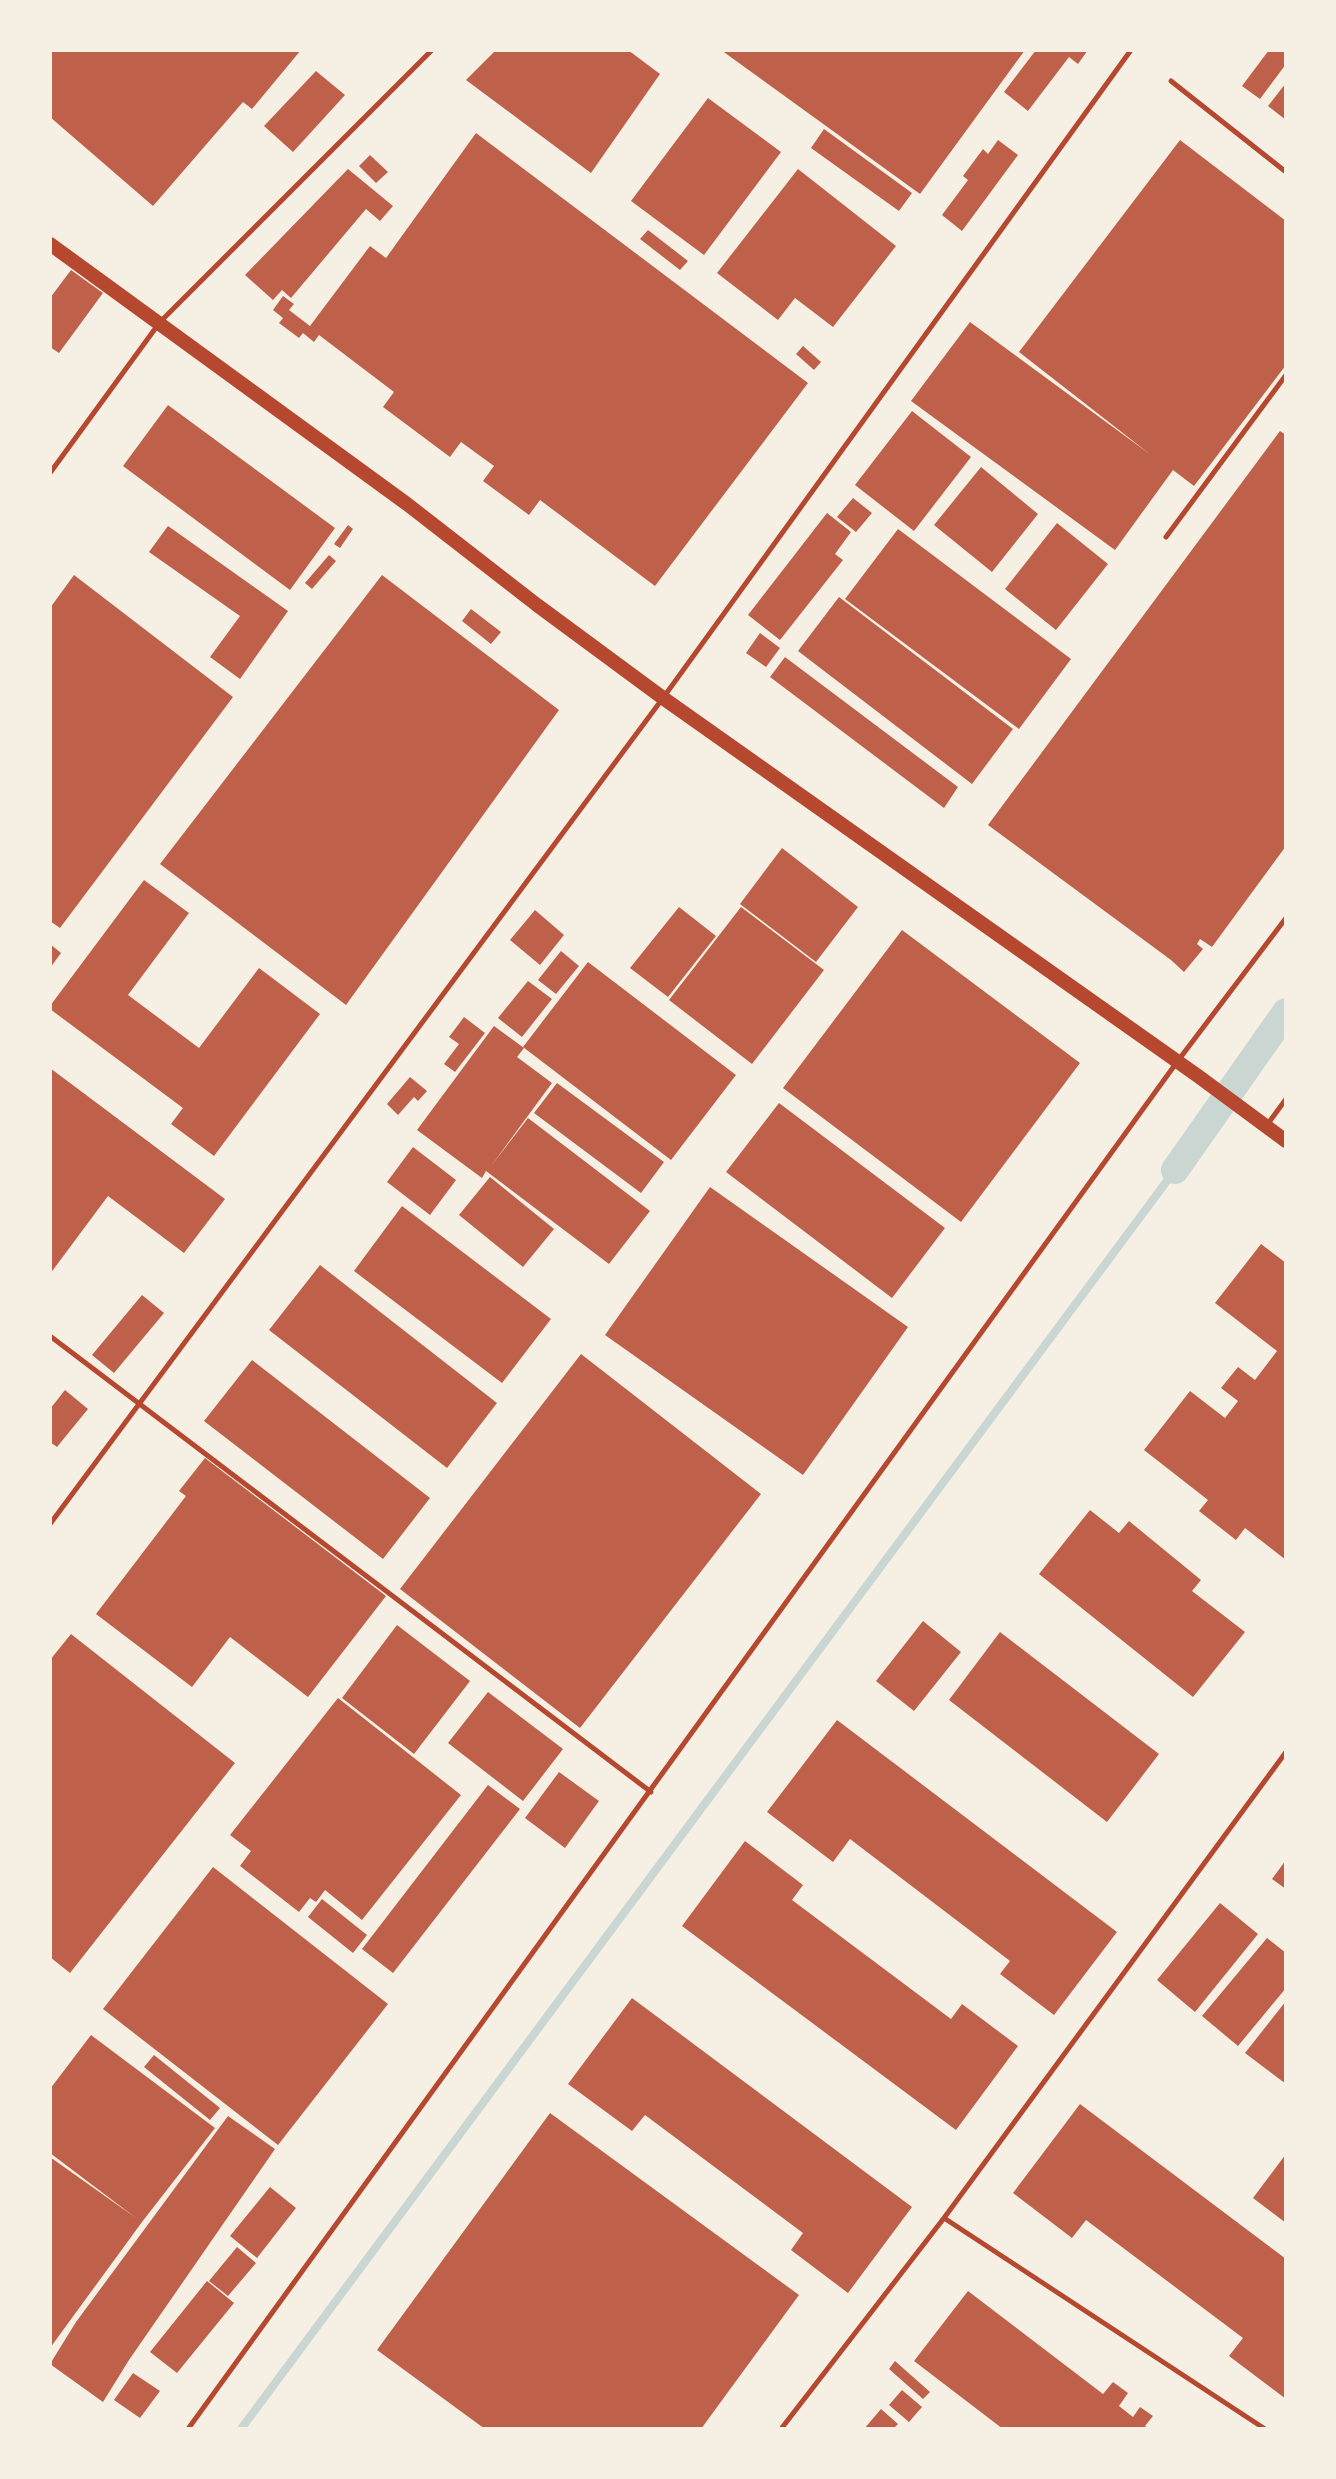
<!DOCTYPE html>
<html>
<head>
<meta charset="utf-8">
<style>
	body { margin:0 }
	#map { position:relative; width:1336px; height:2479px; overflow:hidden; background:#f6efe4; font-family:"Open Sans",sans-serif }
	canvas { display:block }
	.frame { position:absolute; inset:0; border:52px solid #f6efe4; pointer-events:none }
</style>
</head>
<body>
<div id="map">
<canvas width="1336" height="2479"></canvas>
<div class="frame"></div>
</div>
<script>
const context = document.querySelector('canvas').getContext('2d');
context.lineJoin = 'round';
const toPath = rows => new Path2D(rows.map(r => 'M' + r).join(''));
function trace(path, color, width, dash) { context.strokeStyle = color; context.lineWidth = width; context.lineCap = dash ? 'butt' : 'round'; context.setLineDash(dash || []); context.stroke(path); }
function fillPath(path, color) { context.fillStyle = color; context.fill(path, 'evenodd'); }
const stream = toPath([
	[241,2429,1175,1170]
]);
const canal = toPath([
	[1175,1170,1286,1012]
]);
const building = toPath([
	[50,50,301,50,252,109,243,102,153,206,50,117],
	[496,50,628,50,660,74,591,173,466,80],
	[721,50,1025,50,920,194],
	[1036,50,1088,50,1078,64,1069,57,1028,111,1004,92],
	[1269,50,1286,50,1286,64,1260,99,1242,86],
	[316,71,345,95,293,152,264,126],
	[1286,83,1286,120,1268,106],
	[708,98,781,152,704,255,631,201],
	[824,129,912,193,899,211,811,148],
	[476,133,808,383,655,586,540,500,529,515,483,481,494,466,461,442,450,457,383,407,394,392,319,335,314,342,303,333,299,338,279,323,283,318,273,310,283,296,294,304,289,310,310,326,370,246,386,258],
	[998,140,1018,155,962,231,942,215,968,180,963,176,983,149,988,154],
	[1180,140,1286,221,1286,365,1194,486,1173,470,1115,550,911,401,970,322,1151,455,1019,352],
	[370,155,388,172,376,183,359,166],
	[348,169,393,206,380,221,366,209,291,298,282,290,273,300,245,275],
	[798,169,896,246,833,327,795,298,778,320,717,273],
	[648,230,688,261,680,270,640,239],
	[71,270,103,293,59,353,50,347,50,298],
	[803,346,821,362,814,370,796,354],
	[168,405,335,528,290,590,123,466],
	[912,411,971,457,914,531,855,485],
	[1280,431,1286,435,1286,846,1212,947,1200,939,1197,944,1203,949,1184,972,1171,960,988,825],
	[981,467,1038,514,992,572,934,525],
	[853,498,872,513,856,532,837,517],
	[827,513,851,532,835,554,843,560,780,640,748,615],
	[1057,523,1108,564,1056,630,1005,589],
	[348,525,353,529,340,548,334,544],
	[168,526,288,611,240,679,210,657,240,616,149,552],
	[898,529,1071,659,1019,729,845,599],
	[329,555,336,561,312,589,305,583],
	[74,575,233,697,60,928,50,921,50,608],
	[382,575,559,710,346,1005,160,864],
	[839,597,1013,729,972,784,798,651],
	[471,609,501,632,491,644,462,621],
	[760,633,780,648,766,667,746,653],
	[785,657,958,787,944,808,770,677],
	[782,848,858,907,816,962,740,904],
	[144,880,189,913,128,995,199,1048,259,968,320,1014,214,1156,171,1124,183,1108,50,1009,50,1006],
	[679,907,716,936,668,997,630,968],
	[741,907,824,970,752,1064,669,1000],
	[535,910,564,935,540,965,510,940],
	[902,930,1080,1063,961,1222,783,1088],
	[50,944,61,953,50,968],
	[561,951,579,966,556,994,538,980],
	[588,962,736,1075,671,1160,523,1047],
	[528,981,552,999,522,1037,498,1018],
	[464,1017,485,1033,455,1072,444,1064,459,1044,449,1037],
	[494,1026,524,1048,517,1057,552,1083,491,1166,528,1118,650,1211,609,1264,486,1171,482,1178,417,1130],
	[50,1068,225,1199,184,1253,108,1196,50,1274],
	[410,1077,427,1091,418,1101,414,1097,398,1115,387,1104],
	[557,1083,664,1162,641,1193,534,1113],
	[779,1103,945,1228,892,1298,726,1172],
	[413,1147,456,1180,430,1215,387,1182],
	[490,1177,554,1229,523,1267,459,1215],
	[710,1187,908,1327,803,1475,605,1335],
	[402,1206,551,1319,502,1383,354,1271],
	[1261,1244,1286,1263,1286,1560,1245,1528,1236,1540,1199,1511,1208,1500,1144,1450,1190,1391,1225,1418,1238,1401,1221,1388,1238,1367,1255,1380,1277,1351,1215,1303],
	[320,1265,497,1403,447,1468,269,1330],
	[142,1295,164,1313,114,1373,92,1355],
	[581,1354,761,1494,580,1728,400,1589],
	[252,1360,430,1498,383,1559,204,1421],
	[65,1390,88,1409,57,1447,50,1442,50,1409],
	[205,1458,386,1596,308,1697,230,1637,192,1687,96,1614,186,1496,179,1491],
	[1090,1510,1119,1533,1129,1521,1201,1580,1192,1591,1245,1632,1193,1697,1039,1574],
	[923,1621,961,1652,914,1711,876,1681],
	[397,1625,470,1681,414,1754,342,1698],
	[1000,1632,1159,1754,1107,1822,949,1700],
	[71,1634,235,1763,70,1973,50,1957,50,1660],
	[488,1692,563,1749,523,1801,448,1743],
	[338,1698,461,1795,362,1920,325,1890,316,1902,310,1898,299,1912,240,1866,251,1851,230,1835],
	[837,1720,1117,1932,1054,2015,1000,1974,1010,1961,850,1839,833,1862,767,1812],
	[559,1772,599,1801,565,1848,525,1818],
	[488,1785,520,1809,393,1973,362,1949],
	[745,1841,803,1885,792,1900,951,2019,962,2004,1018,2046,956,2130,682,1926],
	[1286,1860,1286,1889,1272,1879],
	[213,1867,388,2004,278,2145,103,2009],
	[322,1899,367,1935,353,1953,308,1917],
	[1220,1903,1258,1934,1195,2012,1157,1980],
	[1267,1938,1286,1953,1286,1988,1238,2046,1202,2016],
	[632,1998,912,2207,848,2293,791,2250,803,2233,645,2115,632,2131,568,2084],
	[1286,2001,1286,2084,1245,2053],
	[91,2035,215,2128,142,2222,50,2348,50,2157,136,2218,50,2153,50,2089],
	[154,2055,220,2108,210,2120,144,2067],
	[1080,2104,1286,2259,1286,2399,1229,2356,1243,2338,1086,2220,1072,2238,1013,2193],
	[550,2113,799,2295,701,2429,485,2429,377,2350],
	[228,2116,275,2149,129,2360,103,2402,50,2364,76,2322],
	[1286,2154,1286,2223,1253,2198],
	[270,2187,296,2208,257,2258,230,2236],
	[237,2247,256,2263,228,2296,209,2281],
	[207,2281,234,2303,177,2373,150,2352],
	[968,2291,1103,2394,1113,2382,1128,2393,1119,2406,1133,2417,1140,2407,1153,2416,1145,2426,1149,2429,1003,2429,914,2361],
	[895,2361,930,2392,923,2399,889,2369],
	[133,2373,160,2391,140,2418,114,2400],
	[902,2390,922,2407,909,2422,889,2405],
	[881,2409,898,2424,893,2429,864,2429]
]);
const service = toPath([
	[1171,81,1286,172],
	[50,473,160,322,432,50],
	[1166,537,1286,375],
	[1267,1125,1286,1099],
	[50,1336,651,1792],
	[50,1524,663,698,1131,50],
	[944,2218,1265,2429],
	[188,2429,1177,1062,1286,918],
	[781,2429,944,2218,1286,1752]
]);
const tertiary = toPath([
	[50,244,407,504,537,605,663,698,1198,1076,1286,1141]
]);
trace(stream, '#c9d6d2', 8);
trace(canal, '#c9d6d2', 28);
fillPath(building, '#bf614a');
trace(service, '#b5482f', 5);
trace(tertiary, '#b5482f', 14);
</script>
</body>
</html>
